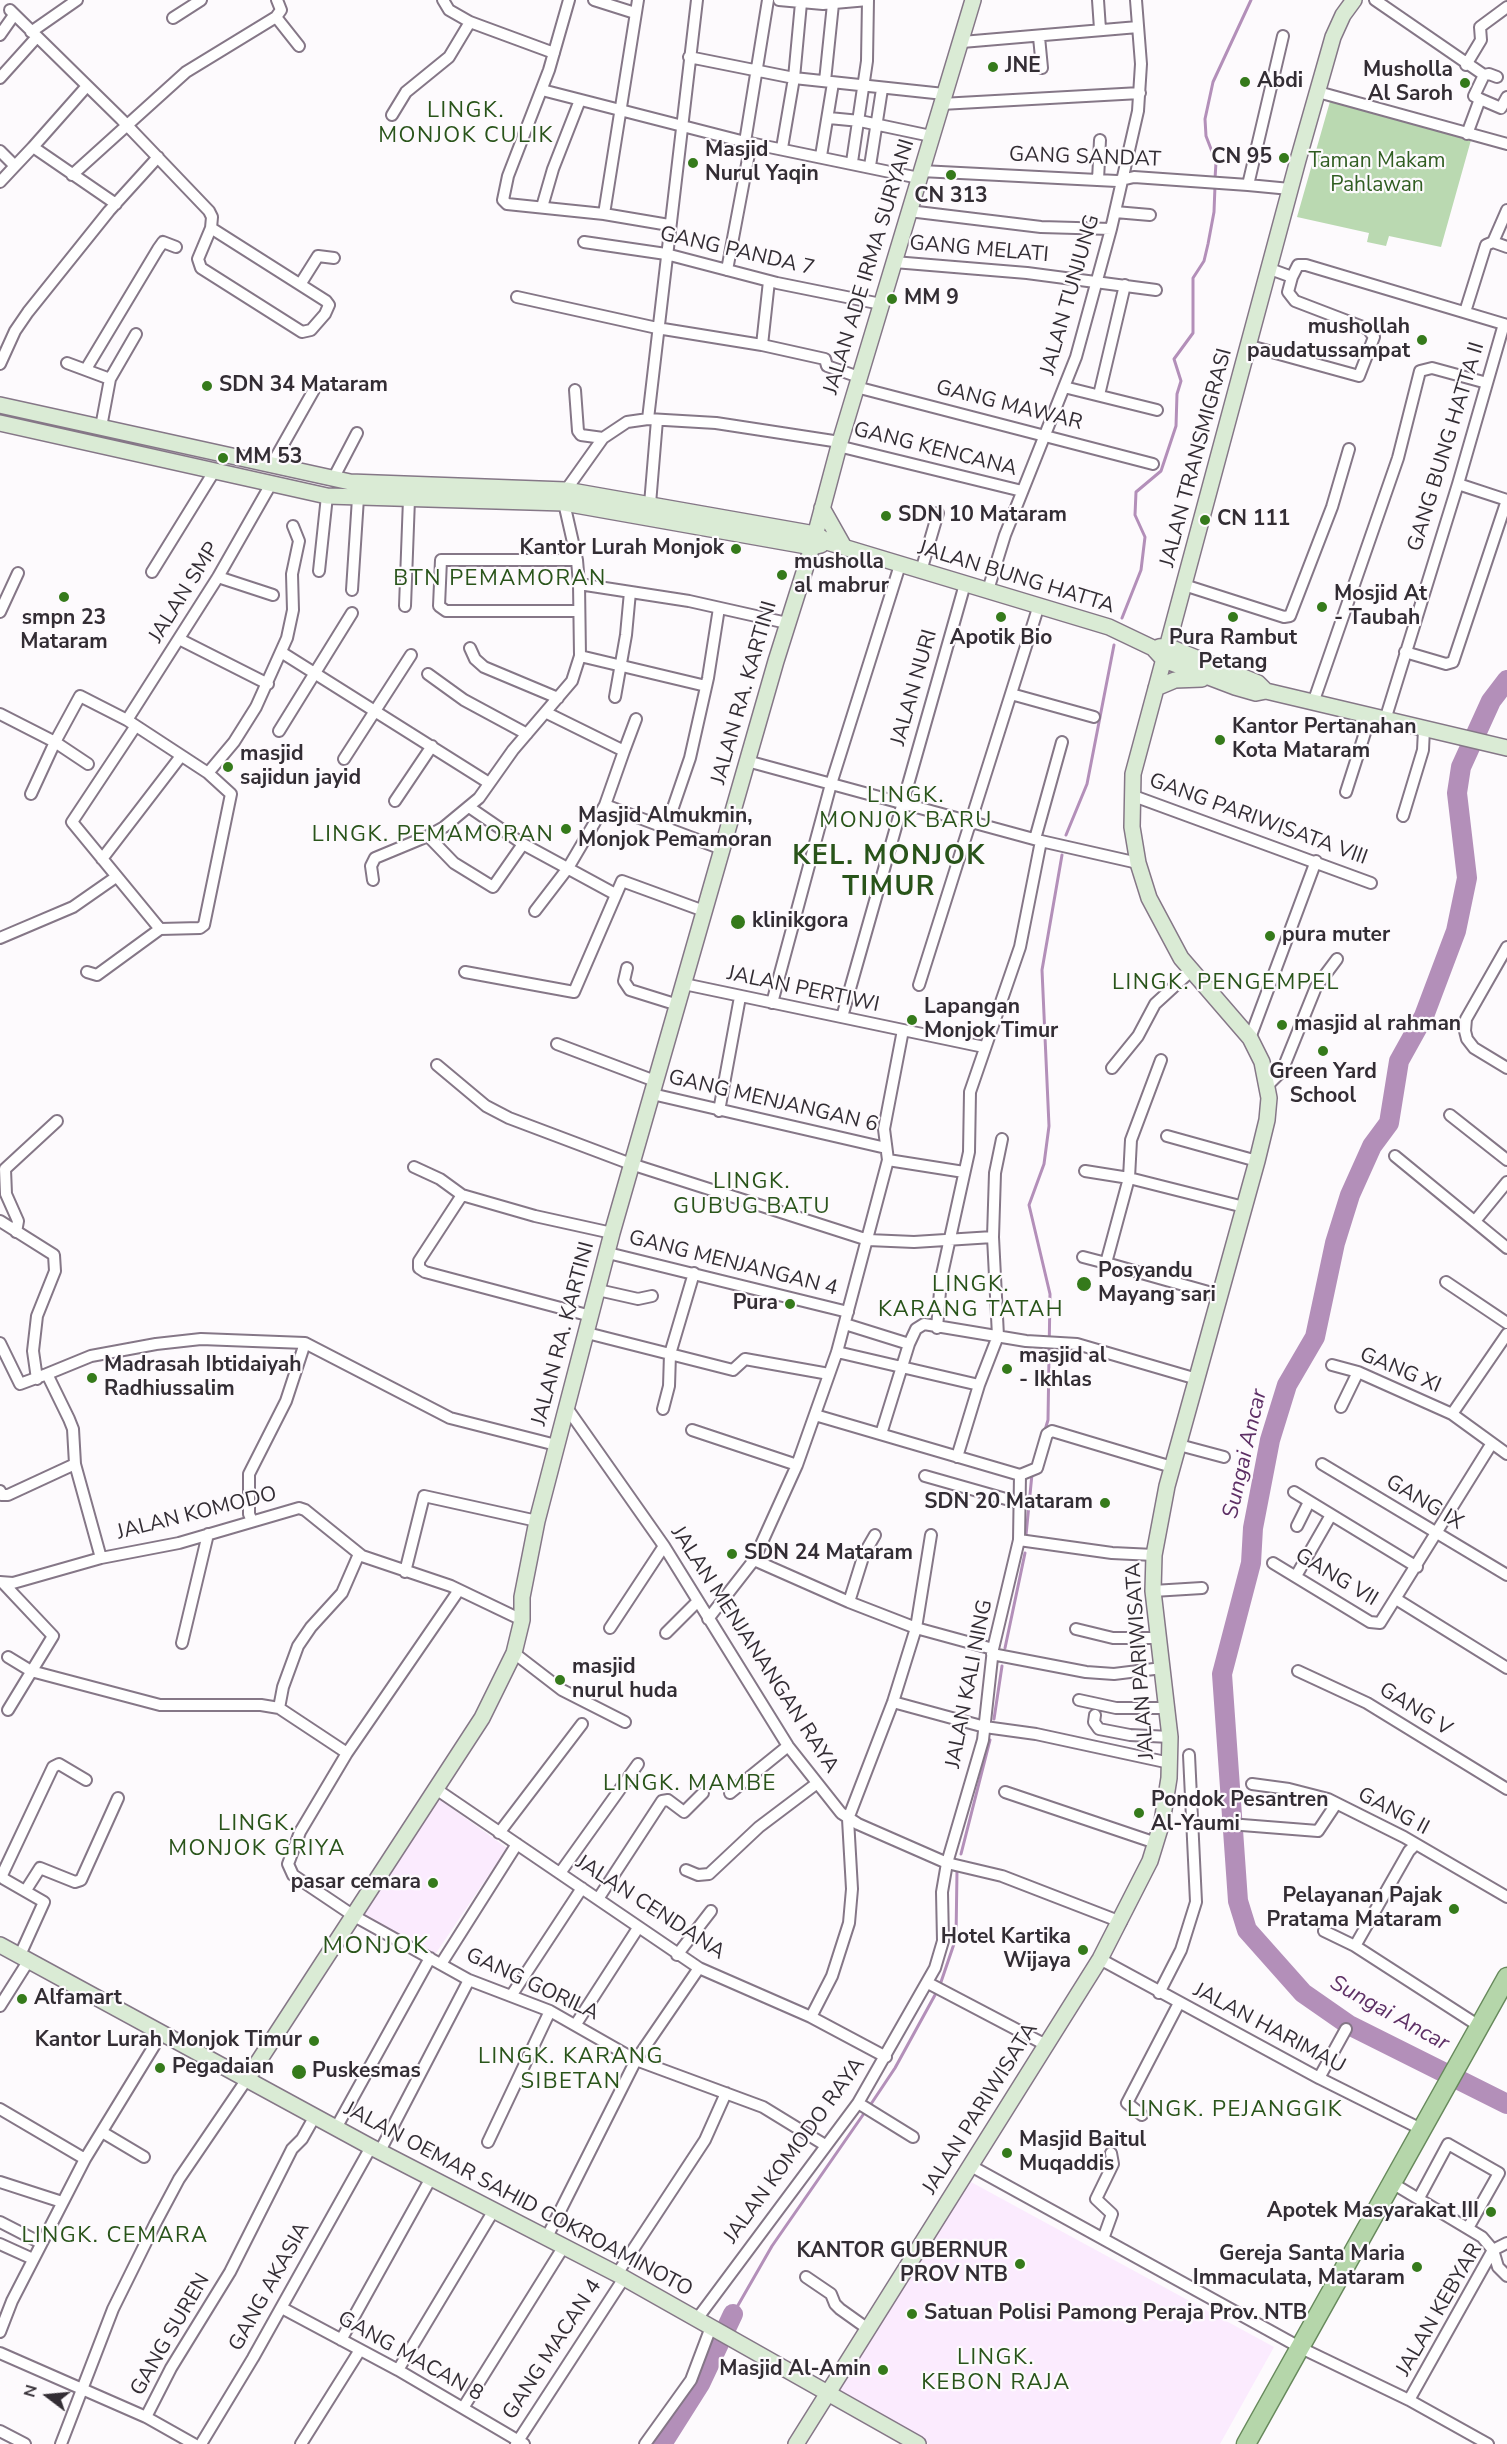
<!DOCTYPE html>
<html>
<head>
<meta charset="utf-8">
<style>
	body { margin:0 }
	#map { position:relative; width:1507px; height:2444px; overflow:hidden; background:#fdfafd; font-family:"Nunito Sans",sans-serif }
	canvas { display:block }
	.north { position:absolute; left:18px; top:2366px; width:60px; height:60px; -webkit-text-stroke:4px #fdfafd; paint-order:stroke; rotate:286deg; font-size:16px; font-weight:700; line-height:24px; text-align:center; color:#332d34 }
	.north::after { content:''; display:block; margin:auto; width:21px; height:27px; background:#332d34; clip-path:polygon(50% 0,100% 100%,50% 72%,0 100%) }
</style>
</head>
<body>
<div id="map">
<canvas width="1507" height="2444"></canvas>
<div class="north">N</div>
</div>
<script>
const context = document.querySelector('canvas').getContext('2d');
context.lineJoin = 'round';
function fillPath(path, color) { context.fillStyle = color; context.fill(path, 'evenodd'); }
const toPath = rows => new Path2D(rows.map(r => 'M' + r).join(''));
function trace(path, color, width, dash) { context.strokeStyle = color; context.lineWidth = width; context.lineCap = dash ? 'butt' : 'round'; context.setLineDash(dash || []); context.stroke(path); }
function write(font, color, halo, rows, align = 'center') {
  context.font = font + ' "Nunito Sans",sans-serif'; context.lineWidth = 4.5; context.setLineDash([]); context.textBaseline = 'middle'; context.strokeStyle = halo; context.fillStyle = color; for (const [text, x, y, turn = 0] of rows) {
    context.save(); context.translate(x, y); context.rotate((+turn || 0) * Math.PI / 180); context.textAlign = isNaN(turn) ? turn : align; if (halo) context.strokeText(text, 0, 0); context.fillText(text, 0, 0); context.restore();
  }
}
const built = toPath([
	[436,1797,507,1848,432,1959,360,1918],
	[971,2182,1274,2347,1220,2444,929,2444,836,2390]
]);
const green = toPath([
	[1331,98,1471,140,1441,247,1389,236,1386,246,1367,242,1369,233,1297,217]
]);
const stream = toPath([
	[1215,179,1216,162,1206,136,1205,119,1213,82,1251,0],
	[1122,618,1141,570,1145,537,1135,515,1136,492,1161,471,1176,426,1177,394,1181,381,1174,359,1193,333,1193,278,1204,261,1208,244,1214,212,1215,186],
	[1066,835,1087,784,1114,645],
	[1045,1430,1048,1420,1050,1294,1029,1205,1044,1164,1049,1126,1042,970,1062,855],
	[1026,1535,1032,1474],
	[1005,1648,1025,1553],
	[994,1719,1002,1666],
	[961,1854,990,1740],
	[941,1982,956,1938,957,1871],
	[869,2107,895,2068,935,1995],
	[733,2314,772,2246,865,2112]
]);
const river = toPath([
	[1507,680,1491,701,1461,767,1457,793,1467,878,1456,931,1424,1016,1399,1061,1389,1123,1372,1146,1350,1195,1335,1243,1315,1337,1287,1385,1270,1440,1253,1528,1251,1563,1222,1674,1238,1901,1247,1930,1303,1993,1349,2025,1507,2104],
	[662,2444,700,2384,733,2314]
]);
const street = toPath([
	[443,0,449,10,470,22,554,53],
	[569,0,549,70,508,176,503,200,507,204,604,214,669,225],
	[594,0,635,13],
	[779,0,823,4,868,0],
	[1098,0,1100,29],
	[1375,0,1484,75,1474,96,1480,99,1467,134],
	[10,10,121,119,209,211,212,217,211,228,198,259,201,268,302,332,311,330,325,314,329,305,326,301,211,228],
	[276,17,299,46],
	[173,18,201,0],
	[31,32,77,0],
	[0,35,14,15],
	[1283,36,1248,185,1290,189],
	[1039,37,1042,68],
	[962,42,1138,27],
	[689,57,794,78,944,94],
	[1466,65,1481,40,1480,27,1507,7],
	[1484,75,1489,74,1497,77],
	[0,78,36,38],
	[825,81,833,4],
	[542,90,745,142,919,178],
	[1318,92,1507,144],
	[1480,99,1501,108,1507,97],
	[941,104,1140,93],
	[392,115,406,92,449,57,470,22],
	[829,118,860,121,931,136],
	[745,142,768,0],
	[33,147,87,86],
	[782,148,794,78,801,3],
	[0,151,15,166,33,147,116,204],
	[821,156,833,83],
	[852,162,867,61,868,0],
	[870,166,882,89],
	[921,171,1117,181,1134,177,1248,185],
	[72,175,186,72,276,17,281,10,277,0],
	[1098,180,1100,140],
	[0,182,15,166],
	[542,207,553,169,580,100],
	[909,211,1041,227,1111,229],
	[1115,212,1150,215],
	[604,214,638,0],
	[584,242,666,254,777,283,881,304],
	[1493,242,1507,210],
	[894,262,1027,273,1156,290],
	[727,270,751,143],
	[1292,277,1298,265,1306,265,1507,325],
	[301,283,318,256,334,258],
	[517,297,657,328,762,345,825,359,827,366,859,377],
	[1465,312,1486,245,1493,242,1507,247],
	[762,345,769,281],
	[1250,346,1359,376,1374,337,1368,329,1295,301,1288,292,1292,277,1270,269],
	[67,363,110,379],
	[0,364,15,331,28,312,109,211,158,157],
	[86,369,158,249,163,242,176,247],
	[856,387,1153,464],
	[1064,387,1157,410],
	[575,390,578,431,581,435,603,438],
	[1099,395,1125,285],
	[648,419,697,0],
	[101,427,110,379,136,334],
	[838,446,1022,491],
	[271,466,315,388],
	[333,479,357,433],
	[566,490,603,438,627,422,648,419,716,423,840,442],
	[650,504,657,420],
	[577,560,441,560,439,606,446,611,579,611],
	[319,571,327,496],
	[921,571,938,513],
	[152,572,215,470],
	[218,577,273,595],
	[579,584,689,601,787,623],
	[1184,585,1284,617,1290,616,1332,507,1349,449],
	[352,590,358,498],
	[988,590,1005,535,1076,357,1111,229,1138,111,1141,64,1136,0],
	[405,606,409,499],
	[0,612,18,573],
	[179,639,268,684],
	[470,648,475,659,484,667,558,698],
	[281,652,489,783],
	[1405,652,1446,664,1453,662,1507,500,1458,484],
	[580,656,706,686],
	[428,674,464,700,527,734],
	[1011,694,1094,717],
	[615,697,626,635,630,592],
	[1313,703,1398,458,1420,371,1432,368,1487,383],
	[0,714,55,742,80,696,127,720,208,773,231,794,204,925,200,928,160,929,97,975,87,972],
	[127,720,218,577,271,484],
	[1385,720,1458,484,1504,324],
	[135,727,72,822,160,929],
	[279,731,352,613],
	[624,751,636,719],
	[344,759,411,655],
	[747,761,1041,841,1138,863],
	[208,773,234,742,256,707,287,638,293,610,292,574,299,541,293,526],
	[1346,792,1370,717],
	[31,794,55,742,88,764],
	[1131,795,1371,883],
	[395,801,432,746],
	[605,805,722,849],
	[469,807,523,844,615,894],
	[1403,816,1423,750,1424,729],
	[666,828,690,758,708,678,719,608],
	[428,836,454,863,493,887,523,844],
	[1035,839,1062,742],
	[102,859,181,756],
	[373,880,371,866,375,858,428,836,444,827,479,798,513,750,572,681,580,656,579,584,577,560,564,503],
	[535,911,568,868,605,805,624,751,547,713],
	[0,938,73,907,116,877],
	[1507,947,1466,1019,1465,1031,1467,1039,1474,1048,1507,1068],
	[627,968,624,981,630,990,678,1005],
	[465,972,574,992,622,881,704,911],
	[684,984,984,1047],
	[919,985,1039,605],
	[772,1003,831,784,900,565],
	[842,1017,965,584],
	[1250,1038,1316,861],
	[557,1044,655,1081],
	[1161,1060,1131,1140,1129,1178,1106,1263,1219,1295],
	[437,1065,486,1106,509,1118,631,1164,868,1240,914,1242,993,1237],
	[1112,1068,1138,1036,1155,1004,1191,971],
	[1268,1085,1282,1071,1316,987,1337,959],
	[652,1094,886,1148],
	[719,1111,740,997],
	[1450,1115,1507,1160],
	[1167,1136,1257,1161],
	[1395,1156,1507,1248],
	[888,1160,964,1172],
	[414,1167,440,1179,462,1195,535,1216,612,1233],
	[1085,1171,1129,1178,1244,1207],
	[462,1195,419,1261,419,1268,425,1272,591,1316],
	[0,1221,54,1255,55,1271,37,1316,33,1351,37,1379],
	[1475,1221,1507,1182],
	[16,1232,18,1221,6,1194,5,1169,57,1121],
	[608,1253,848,1312],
	[1083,1257,1106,1263],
	[1446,1282,1507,1323],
	[598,1290,638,1299,652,1296],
	[845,1324,909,1344],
	[937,1328,941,1279,969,1152,970,1092,1020,947,1041,841],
	[587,1333,733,1370,745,1359,829,1374],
	[0,1343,20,1384,47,1374,69,1419,73,1429,75,1464,101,1558],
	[837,1352,979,1385],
	[1332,1365,1358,1372,1452,1414,1507,1454],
	[47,1374,91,1356,156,1344,201,1339,305,1343,450,1418,556,1445],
	[1341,1407,1358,1372],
	[567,1408,664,1546,788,1746,841,1813,858,1824,947,1863,1002,1876,1121,1922],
	[663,1409,669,1386,670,1354,694,1273],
	[1452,1414,1507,1334],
	[815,1415,1020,1475,1037,1468,1047,1434,1052,1431,1172,1467],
	[692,1430,797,1465],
	[881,1434,909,1344,916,1329,924,1324,1026,1341,1077,1344,1197,1379],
	[1179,1445,1224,1457],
	[957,1457,979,1385,998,1336,993,1237,995,1173,1002,1139],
	[1322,1464,1507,1575],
	[925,1476,1020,1503],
	[0,1491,2,1495,8,1495,75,1464],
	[1294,1492,1417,1567],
	[252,1521,249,1514,249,1474,286,1401,305,1343],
	[1297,1526,1309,1502],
	[1019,1540,1112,1553,1154,1555],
	[754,1560,849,1602,916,1628,993,1649],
	[1273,1563,1370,1622,1380,1623,1492,1443],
	[405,1572,424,1496,537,1521],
	[1296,1576,1331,1515],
	[0,1582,13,1583,101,1558,179,1543,299,1508,305,1510,362,1556,451,1586,522,1620],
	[3,1583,53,1636,8,1710],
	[1153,1591,1202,1588],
	[1396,1599,1507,1668],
	[849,1602,864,1554,875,1535],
	[708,1619,754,1560,797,1465,837,1352,888,1160,884,1129,903,1030],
	[610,1628,664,1546],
	[1076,1629,1113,1638,1159,1638],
	[666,1633,698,1601],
	[182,1643,208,1534],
	[514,1653,562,1690,625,1722],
	[992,1654,1086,1672,1114,1674,1162,1668],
	[8,1657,31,1671,160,1705,261,1705,279,1708,347,1753,459,1590],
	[1298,1671,1367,1703,1507,1789],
	[1079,1700,1116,1708,1168,1708],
	[893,1702,985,1727,1036,1734,1170,1763],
	[279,1708,283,1687,298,1646,311,1627,342,1593,359,1554],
	[1095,1715,1094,1722,1099,1729,1130,1735,1170,1737],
	[347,1753,300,1832,288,1864,293,1875,354,1916,469,1980,550,2011,636,2060,763,2107,825,2145],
	[1252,1784,1289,1789,1328,1799,1404,1837,1507,1897],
	[436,1789,699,1968,811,2017,886,2057],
	[1005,1792,1156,1843],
	[730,1793,788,1746],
	[1242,1825,1318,1831,1336,1804],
	[499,1833,582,1724],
	[686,1870,698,1875,709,1874,759,1827,816,1784],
	[560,1873,638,1764],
	[26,1890,40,1868,75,1882,81,1880,118,1798],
	[598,1899,662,1801,668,1800,684,1812,703,1793],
	[1324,1931,1355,1946,1479,2026],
	[1355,1946,1409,1851,1415,1845],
	[20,1955,44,1902,4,1879,2,1875,53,1767,59,1764,86,1780],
	[677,1955,711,1911],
	[1100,1959,1319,2078,1421,2129],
	[441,1964,517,1844],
	[928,1983,1046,2045],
	[1159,1993,1181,1950,1196,1902,1189,1755],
	[511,1996,582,1888],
	[0,2006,29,1960],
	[811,2017,832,1976,849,1923,852,1889,848,1819,893,1702,916,1628,931,1535],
	[576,2024,638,1928],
	[1319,2078,1346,2029],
	[858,2103,913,2137],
	[0,2109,85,2159],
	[1142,2115,1127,2103,1179,2003],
	[336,2128,430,1958],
	[102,2132,144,2157],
	[488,2142,550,2011],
	[380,2151,469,1980],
	[971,2166,1301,2348,1409,2400,1488,2444],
	[0,2182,62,2202],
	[1392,2183,1482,2237,1493,2250,1498,2267,1507,2276],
	[1419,2198,1448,2144,1499,2173,1468,2228],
	[0,2222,41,2243],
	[547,2237,636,2060,699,1968],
	[1103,2239,1112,2214,1096,2199,1113,2164,1111,2153],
	[0,2244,33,2259],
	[617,2274,705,2140,726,2093],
	[806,2277,831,2294,835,2304,840,2309,868,2329],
	[282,2308,398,2370,524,2444],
	[697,2319,858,2103,935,1968,943,1941,942,1892,947,1863,983,1740,993,1649,1019,1540,1020,1475],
	[0,2332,12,2301,85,2159,162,2033],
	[341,2340,431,2178],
	[0,2353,146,2417,194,2444],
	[398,2370,494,2210],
	[1409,2400,1493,2250,1507,2243],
	[463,2408,564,2246],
	[146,2417,171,2368,230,2272,292,2149,302,2139,315,2116],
	[0,2431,25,2444],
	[61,2444,113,2309,155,2224,179,2179,247,2079],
	[201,2444,253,2358,371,2147],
	[301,2444,360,2350],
	[516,2444,624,2278],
	[645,2444,691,2380,711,2327]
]);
const secondary = toPath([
	[0,405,350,482,566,490,815,534,830,543,1109,627,1153,648,1164,660,1235,687,1256,693,1266,691,1507,748],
	[0,423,327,496,564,503,812,547,821,545],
	[822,508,844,547],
	[1159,647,1167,646,1258,683,1266,691],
	[1156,688,1175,680,1202,679],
	[0,1945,371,2147,617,2274,918,2444],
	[247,2079,482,1718,514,1653,522,1620,522,1597,537,1521,612,1233,776,661,812,547,840,442,973,0],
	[796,2444,1100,1959,1150,1861,1162,1822,1169,1778,1170,1737,1153,1591,1154,1555,1167,1486,1257,1161,1267,1120,1269,1098,1262,1062,1250,1038,1181,958,1149,898,1138,863,1132,827,1133,774,1298,160,1333,37,1343,15,1354,0]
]);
const primary = toPath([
	[1246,2444,1507,1977]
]);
const markers = [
	[993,67,6,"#357a1b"],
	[1245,82,6,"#357a1b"],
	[1465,83,6,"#357a1b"],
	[1284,158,6,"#357a1b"],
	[693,163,6,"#357a1b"],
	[951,175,6,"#357a1b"],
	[892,299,6,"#357a1b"],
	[1422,340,6,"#357a1b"],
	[207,386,6,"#357a1b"],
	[223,458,6,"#357a1b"],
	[886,516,6,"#357a1b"],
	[1205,520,6,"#357a1b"],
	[736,549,6,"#357a1b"],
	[782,575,6,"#357a1b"],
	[64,597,6,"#357a1b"],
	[1322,607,6,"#357a1b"],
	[1001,617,6,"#357a1b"],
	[1233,617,6,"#357a1b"],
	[1220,740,6,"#357a1b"],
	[228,767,6,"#357a1b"],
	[566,829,6,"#357a1b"],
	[738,922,8,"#357a1b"],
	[1270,936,6,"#357a1b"],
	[912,1020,6,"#357a1b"],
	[1282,1025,6,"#357a1b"],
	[1323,1051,6,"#357a1b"],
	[1084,1284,8,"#357a1b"],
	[790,1304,6,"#357a1b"],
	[1007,1369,6,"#357a1b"],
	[92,1378,6,"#357a1b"],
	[1105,1503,6,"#357a1b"],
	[732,1554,6,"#357a1b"],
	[560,1680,6,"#357a1b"],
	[1139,1813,6,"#357a1b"],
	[433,1883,6,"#357a1b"],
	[1454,1909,6,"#357a1b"],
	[1083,1950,6,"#357a1b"],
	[22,1999,6,"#357a1b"],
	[314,2041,6,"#357a1b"],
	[160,2068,6,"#357a1b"],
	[299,2072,8,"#357a1b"],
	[1007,2153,6,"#357a1b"],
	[1491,2212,6,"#357a1b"],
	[1020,2264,6,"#357a1b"],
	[1417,2267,6,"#357a1b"],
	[912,2314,6,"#357a1b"],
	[883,2370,6,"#357a1b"]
];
const poiNames = [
	["JNE",1005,67],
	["Musholla",1453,71,"right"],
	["Al Saroh",1453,95,"right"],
	["Abdi",1257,82],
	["Masjid",705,151],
	["Nurul Yaqin",705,175],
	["CN 95",1272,158,"right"],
	["CN 313",951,197,"center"],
	["MM 9",904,299],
	["mushollah",1410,328,"right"],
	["paudatussampat",1410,352,"right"],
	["SDN 34 Mataram",219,386],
	["MM 53",235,458],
	["SDN 10 Mataram",898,516],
	["CN 111",1217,520],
	["Kantor Lurah Monjok",724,549,"right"],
	["musholla",794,563],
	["al mabrur",794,587],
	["Mosjid At",1334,595],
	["- Taubah",1334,619],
	["smpn 23",64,619,"center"],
	["Mataram",64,643,"center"],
	["Apotik Bio",1001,639,"center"],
	["Pura Rambut",1233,639,"center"],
	["Petang",1233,663,"center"],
	["Kantor Pertanahan",1232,728],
	["Kota Mataram",1232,752],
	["masjid",240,755],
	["sajidun jayid",240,779],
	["Masjid Almukmin,",578,817],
	["Monjok Pemamoran",578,841],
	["klinikgora",752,922],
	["pura muter",1282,936],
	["Lapangan",924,1008],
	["Monjok Timur",924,1032],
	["masjid al rahman",1294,1025],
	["Green Yard",1323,1073,"center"],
	["School",1323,1097,"center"],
	["Posyandu",1098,1272],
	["Mayang sari",1098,1296],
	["Pura",778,1304,"right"],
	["masjid al",1019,1357],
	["- Ikhlas",1019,1381],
	["Madrasah Ibtidaiyah",104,1366],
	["Radhiussalim",104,1390],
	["SDN 20 Mataram",1093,1503,"right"],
	["SDN 24 Mataram",744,1554],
	["masjid",572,1668],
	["nurul huda",572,1692],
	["Pondok Pesantren",1151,1801],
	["Al-Yaumi",1151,1825],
	["pasar cemara",421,1883,"right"],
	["Pelayanan Pajak",1442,1897,"right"],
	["Pratama Mataram",1442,1921,"right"],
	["Hotel Kartika",1071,1938,"right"],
	["Wijaya",1071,1962,"right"],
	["Alfamart",34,1999],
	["Kantor Lurah Monjok Timur",302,2041,"right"],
	["Pegadaian",172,2068],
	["Puskesmas",312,2072],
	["Masjid Baitul",1019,2141],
	["Muqaddis",1019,2165],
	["Apotek Masyarakat III",1479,2212,"right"],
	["KANTOR GUBERNUR",1008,2252,"right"],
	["PROV NTB",1008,2276,"right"],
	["Gereja Santa Maria",1405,2255,"right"],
	["Immaculata, Mataram",1405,2279,"right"],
	["Satuan Polisi Pamong Peraja Prov. NTB",924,2314],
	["Masjid Al-Amin",871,2370,"right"]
];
const streetNames = [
	["GANG SANDAT",1085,158,2],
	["GANG MELATI",979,250,5],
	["GANG PANDA 7",737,252,13],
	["JALAN ADE IRMA SURYANI",870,267,-73],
	["JALAN TUNJUNG",1071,295,-74],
	["GANG MAWAR",1009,406,14],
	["GANG BUNG HATTA II",1447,447,-73],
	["GANG KENCANA",935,450,14],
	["JALAN TRANSMIGRASI",1197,458,-75],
	["JALAN BUNG HATTA",1016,578,17],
	["JALAN SMP",185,593,-58],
	["JALAN NURI",915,688,-74],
	["JALAN RA. KARTINI",745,693,-74],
	["GANG PARIWISATA VIII",1258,820,20],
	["JALAN PERTIWI",803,990,12],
	["GANG MENJANGAN 6",773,1102,13],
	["GANG MENJANGAN 4",733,1264,14],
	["JALAN RA. KARTINI",564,1334,-75],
	["GANG XI",1400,1371,23],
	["GANG IX",1424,1503,31],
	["JALAN KOMODO",197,1514,-14],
	["GANG VII",1336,1578,31],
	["JALAN MENJANANGAN RAYA",754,1650,57],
	["JALAN PARIWISATA",1141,1661,-94],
	["JALAN KALI NING",970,1684,-79],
	["GANG V",1415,1710,32],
	["GANG II",1393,1812,28],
	["JALAN CENDANA",650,1908,33],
	["GANG GORILA",532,1985,25],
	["JALAN HARIMAU",1269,2029,28],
	["JALAN PARIWISATA",981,2109,-58],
	["JALAN KOMODO RAYA",795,2151,-54],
	["JALAN OEMAR SAHID COKROAMINOTO",518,2200,28],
	["GANG AKASIA",270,2287,-61],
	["JALAN KEBYAR",1440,2310,-60],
	["GANG SUREN",171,2335,-60],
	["GANG MACAN 4",553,2350,-57],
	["GANG MACAN 8",410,2357,29]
];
const parkNames = [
	["Taman Makam",1377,162],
	["Pahlawan",1377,186]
];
const neighbourhoodNames = [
	["LINGK.",466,112],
	["MONJOK CULIK",466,137],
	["BTN PEMAMORAN",500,580],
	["LINGK.",906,797],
	["MONJOK BARU",906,822],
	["LINGK. PEMAMORAN",433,836],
	["LINGK. PENGEMPEL",1226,984],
	["LINGK.",752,1183],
	["GUBUG BATU",752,1208],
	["LINGK.",971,1286],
	["KARANG TATAH",971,1311],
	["LINGK. MAMBE",690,1785],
	["LINGK.",257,1825],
	["MONJOK GRIYA",257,1850],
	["LINGK. KARANG",571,2058],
	["SIBETAN",571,2083],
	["LINGK. PEJANGGIK",1235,2111],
	["LINGK. CEMARA",115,2237],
	["LINGK.",996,2359],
	["KEBON RAJA",996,2384]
];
const waterNames = [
	["Sungai Ancar",1246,1454,-77],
	["Sungai Ancar",1389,2014,29]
];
const quarterNames = [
	["MONJOK",376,1947]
];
const districtNames = [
	["KEL. MONJOK",889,857],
	["TIMUR",889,888]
];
fillPath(built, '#fbebfe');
fillPath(green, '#bad9b1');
trace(stream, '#b38fb9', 3);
trace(river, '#b38fb9', 20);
trace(street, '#857787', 14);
trace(secondary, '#857787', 18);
trace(primary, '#67895c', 21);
trace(street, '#fff', 10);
trace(secondary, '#daebd5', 15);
trace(primary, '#b5d6aa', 18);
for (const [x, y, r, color] of markers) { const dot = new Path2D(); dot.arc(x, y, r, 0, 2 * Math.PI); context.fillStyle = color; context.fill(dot); trace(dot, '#fdfafd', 2); }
write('bold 21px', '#332d34', '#fdfafd', poiNames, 'left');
write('21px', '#332d34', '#fdfafd', streetNames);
write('21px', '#305d21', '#fdfafd', parkNames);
context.letterSpacing = '1.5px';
write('22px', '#29541a', '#fdfafd', neighbourhoodNames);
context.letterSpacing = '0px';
write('italic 22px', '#5d2f65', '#fdfafd', waterNames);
context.letterSpacing = '1.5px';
write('24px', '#29541a', '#fdfafd', quarterNames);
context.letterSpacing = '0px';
context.letterSpacing = '1.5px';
write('bold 27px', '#29541a', '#fdfafd', districtNames);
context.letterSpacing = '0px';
</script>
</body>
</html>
